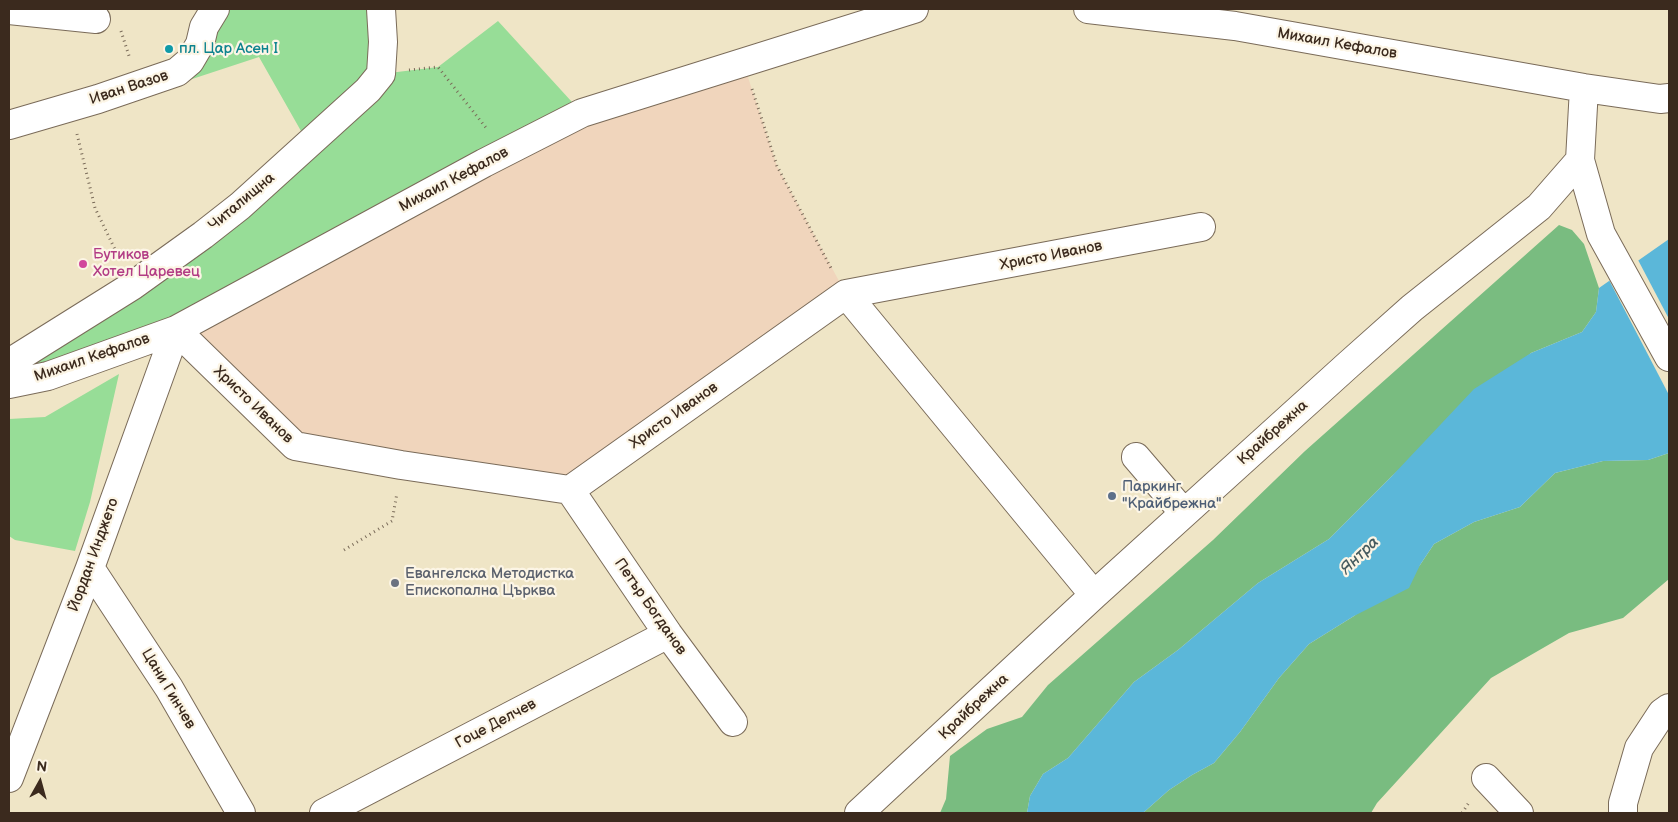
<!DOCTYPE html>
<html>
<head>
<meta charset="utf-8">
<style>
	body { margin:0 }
	#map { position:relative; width:1678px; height:822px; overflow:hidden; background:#efe5c6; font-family:"Balsamiq Sans",sans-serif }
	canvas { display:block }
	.frame { position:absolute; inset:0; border:10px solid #3b2a1e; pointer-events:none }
	.north { position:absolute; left:15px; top:757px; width:50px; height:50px; -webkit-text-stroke:4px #fcf5e5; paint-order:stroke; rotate:7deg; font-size:14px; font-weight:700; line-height:20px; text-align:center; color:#3b2a1e }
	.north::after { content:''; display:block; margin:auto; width:18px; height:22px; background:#3b2a1e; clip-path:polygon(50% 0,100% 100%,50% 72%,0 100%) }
</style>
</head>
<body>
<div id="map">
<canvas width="1678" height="822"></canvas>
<div class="frame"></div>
<div class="north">N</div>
</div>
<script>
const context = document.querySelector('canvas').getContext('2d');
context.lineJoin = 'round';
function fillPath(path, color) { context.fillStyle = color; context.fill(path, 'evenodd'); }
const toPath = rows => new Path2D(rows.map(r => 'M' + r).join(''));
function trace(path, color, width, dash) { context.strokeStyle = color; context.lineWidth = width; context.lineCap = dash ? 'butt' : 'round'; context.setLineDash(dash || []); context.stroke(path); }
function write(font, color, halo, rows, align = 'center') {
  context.font = font + ' "Balsamiq Sans",sans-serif'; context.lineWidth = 4.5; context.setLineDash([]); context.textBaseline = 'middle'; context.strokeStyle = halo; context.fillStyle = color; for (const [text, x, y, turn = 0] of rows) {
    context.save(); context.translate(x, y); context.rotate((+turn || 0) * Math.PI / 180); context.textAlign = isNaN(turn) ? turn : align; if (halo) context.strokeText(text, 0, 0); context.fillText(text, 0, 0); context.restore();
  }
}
const built = toPath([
	[743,62,777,166,846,294,570,490,295,446,176,330,484,163]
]);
const green = toPath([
	[215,9,381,9,381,74,438,67,498,21,582,113,214,310,48,376,9,363,310,143,301,131,259,57,180,83],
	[119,374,90,502,75,551,15,540,9,536,9,419,45,417]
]);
const forest = toPath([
	[1559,225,1572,230,1584,244,1599,288,1596,312,1582,332,1531,353,1392,476,1329,539,1258,583,1178,650,1134,682,1068,758,1043,774,1030,796,1027,813,940,813,946,799,950,756,987,729,1022,717,1048,685,1213,540,1305,451],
	[1669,453,1669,579,1623,618,1569,633,1491,678,1377,803,1371,813,1143,813,1169,790,1192,775,1214,763,1240,732,1279,678,1309,644,1354,616,1420,565,1434,544,1474,522,1520,507,1555,473,1603,461,1648,460]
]);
const water = toPath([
	[1669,239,1669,453,1648,460,1603,461,1555,473,1520,507,1474,522,1434,544,1420,565,1409,588,1354,616,1309,644,1279,678,1240,732,1214,763,1192,775,1169,790,1143,813,1027,813,1030,796,1043,774,1068,758,1134,682,1178,650,1258,583,1329,539,1392,476,1474,389,1531,353,1582,332,1596,312,1599,288]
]);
const pier = toPath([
	[1637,258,1669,319,1669,395,1608,278]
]);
const path = toPath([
	[121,31,130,59],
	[409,70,438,67,487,129],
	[752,89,777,166,832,270],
	[77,134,95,208,120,260],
	[344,550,392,521,397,493],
	[1462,813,1470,801]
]);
const minor = toPath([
	[1088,9,1235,26,1584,88,1660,99,1669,98],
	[9,10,96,19],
	[1584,88,1580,160,1601,234,1669,357],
	[9,125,98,99,177,72,190,61,200,44,204,27,215,9],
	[846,294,1094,595],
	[9,363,132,286,203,235,240,206,368,90,381,74,383,42,381,9],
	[9,384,48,376,176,330,484,163,582,113,914,9],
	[1136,457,1184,513],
	[570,490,668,634,733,722],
	[90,568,169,688,241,813],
	[9,778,90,568,176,330,295,446,401,465,570,490,846,294,1201,227],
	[1486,778,1519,813],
	[324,813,668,634],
	[859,813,1094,595,1348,365,1412,308,1539,207,1580,160],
	[1623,813,1623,803,1639,748,1662,713,1669,708]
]);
const markers = [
	[169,49,5,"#0f9aa8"],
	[83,264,5,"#d1479c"],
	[1112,496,5,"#5c6f8a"],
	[395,583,5,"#6b7280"]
];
const streetNames = [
	["Михаил Кефалов",1337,44,10],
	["Иван Вазов",129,88,-18],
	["Михаил Кефалов",454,180,-28],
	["Читалищна",242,202,-40],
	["Христо Иванов",1051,256,-11],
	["Михаил Кефалов",92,358,-19],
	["Христо Иванов",253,405,44],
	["Христо Иванов",674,416,-35],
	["Крайбрежна",1273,433,-42],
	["Йордан Инджето",94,555,-70],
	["Петър Богданов",650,607,55],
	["Цани Гинчев",168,689,59],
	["Крайбрежна",974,707,-43],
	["Гоце Делчев",496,724,-28]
];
const cultureNames = [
	["пл. Цар Асен I",179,49]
];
const hotelNames = [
	["Бутиков",93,255],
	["Хотел Царевец",93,272]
];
const serviceNames = [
	["Паркинг",1122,487],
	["\"Крайбрежна\"",1122,504]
];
const worshipNames = [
	["Евангелска Методистка",405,574],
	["Епископална Църква",405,591]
];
const waterNames = [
	["Янтра",1360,556,-44]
];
fillPath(built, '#f0d5bc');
fillPath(green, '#97dd97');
fillPath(forest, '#79bc80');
fillPath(water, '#5bb7d9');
fillPath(pier, '#efe5c6');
trace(minor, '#7a6b59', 30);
trace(path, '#7a6b59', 3, [1, 4]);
trace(minor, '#fff', 28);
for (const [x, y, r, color] of markers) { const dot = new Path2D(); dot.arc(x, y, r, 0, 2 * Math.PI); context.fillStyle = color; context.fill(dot); trace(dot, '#fcf5e5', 2); }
write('15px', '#3b2a1e', '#fcf5e5', streetNames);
write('15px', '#0d838f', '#fcf5e5', cultureNames, 'left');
write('15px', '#b23c85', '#fcf5e5', hotelNames, 'left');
write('15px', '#4e5e75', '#fcf5e5', serviceNames, 'left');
write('15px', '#5b616d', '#fcf5e5', worshipNames, 'left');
write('italic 16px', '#465b5f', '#fcf5e5', waterNames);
</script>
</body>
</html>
